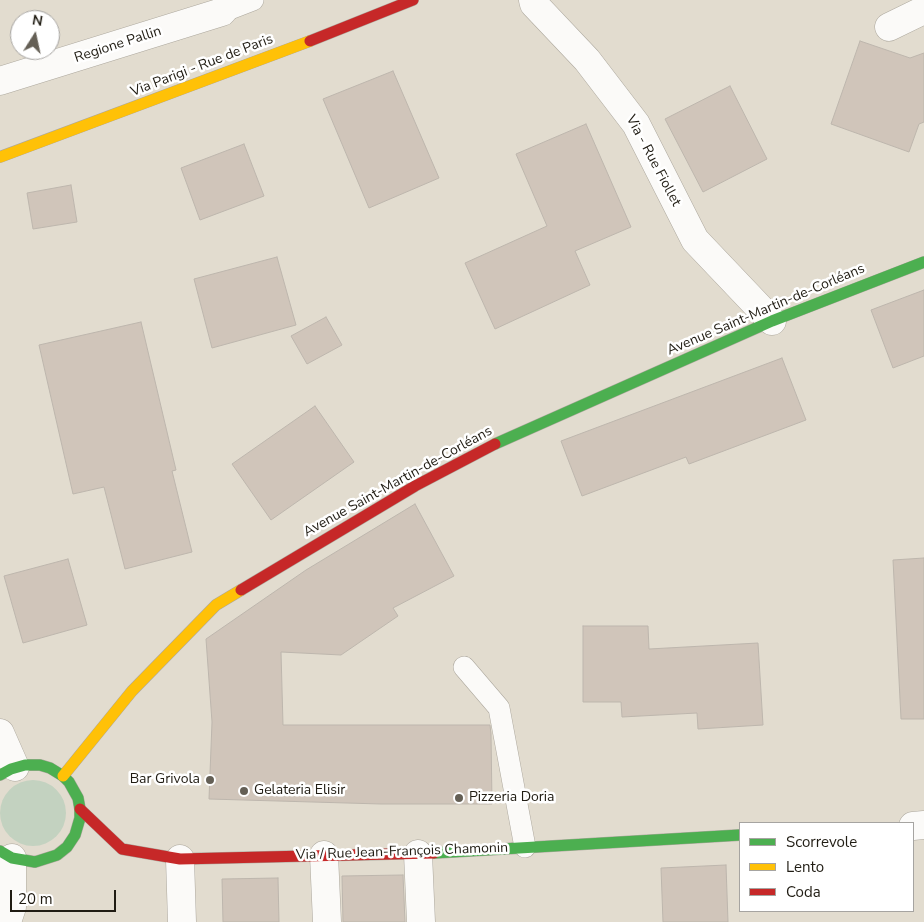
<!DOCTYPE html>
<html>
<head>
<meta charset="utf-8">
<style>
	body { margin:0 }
	#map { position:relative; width:924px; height:922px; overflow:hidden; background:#e2dccf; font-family:"Nunito Sans",sans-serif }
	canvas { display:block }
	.legend { position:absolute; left:739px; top:822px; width:175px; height:90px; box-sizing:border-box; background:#fff; border:1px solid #a6a4a1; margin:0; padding:6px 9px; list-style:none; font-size:15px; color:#201c13 }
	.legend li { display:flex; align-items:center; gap:10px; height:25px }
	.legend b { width:25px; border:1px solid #a6a4a1 }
	.north { position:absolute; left:10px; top:10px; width:50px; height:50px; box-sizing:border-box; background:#fff; border:1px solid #a6a4a1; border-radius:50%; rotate:10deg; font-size:14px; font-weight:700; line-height:20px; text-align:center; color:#201c13 }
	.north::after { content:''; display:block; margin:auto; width:18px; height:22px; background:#645f55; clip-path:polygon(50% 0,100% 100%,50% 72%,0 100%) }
	.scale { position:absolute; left:10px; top:890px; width:106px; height:22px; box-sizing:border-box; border:2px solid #201c13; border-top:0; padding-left:6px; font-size:15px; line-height:18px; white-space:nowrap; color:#201c13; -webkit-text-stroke:4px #fff; paint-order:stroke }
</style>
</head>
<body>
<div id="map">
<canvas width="924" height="922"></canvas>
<ul class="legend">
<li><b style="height:6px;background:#4caf50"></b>Scorrevole</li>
<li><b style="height:6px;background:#ffc107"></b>Lento</li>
<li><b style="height:6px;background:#c62828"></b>Coda</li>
</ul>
<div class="north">N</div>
<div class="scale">20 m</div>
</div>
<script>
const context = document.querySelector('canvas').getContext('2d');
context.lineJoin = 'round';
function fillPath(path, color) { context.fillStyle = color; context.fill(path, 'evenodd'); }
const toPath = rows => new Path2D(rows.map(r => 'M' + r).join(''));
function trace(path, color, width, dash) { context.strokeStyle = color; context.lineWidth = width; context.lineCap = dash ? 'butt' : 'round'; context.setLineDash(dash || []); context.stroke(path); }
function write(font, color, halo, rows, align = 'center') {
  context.font = font + ' "Nunito Sans",sans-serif'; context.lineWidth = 5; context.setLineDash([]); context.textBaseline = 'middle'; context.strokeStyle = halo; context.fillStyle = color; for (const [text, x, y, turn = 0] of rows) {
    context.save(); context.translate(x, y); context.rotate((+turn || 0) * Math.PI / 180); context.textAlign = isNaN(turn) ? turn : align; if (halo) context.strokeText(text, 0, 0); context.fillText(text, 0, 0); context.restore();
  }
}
const green = toPath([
	'0 813a33 33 0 1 1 66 0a33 33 0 1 1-66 0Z'
]);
const building = toPath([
	[860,41,910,58,924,53,924,122,919,124,909,152,831,124,860,41],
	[393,71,439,178,369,208,323,99,393,71],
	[730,86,767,159,703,192,665,119,730,86],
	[586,124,631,227,575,251,590,285,495,329,465,263,547,226,516,154,586,124],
	[244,144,264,196,200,220,181,168,244,144],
	[71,185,77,222,33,229,27,193,71,185],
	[277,257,296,325,212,348,194,279,277,257],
	[924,290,924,356,893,368,871,310,924,290],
	[326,317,342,345,307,364,291,336,326,317],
	[141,322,176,470,172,471,192,552,125,569,104,487,73,494,39,345,141,322],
	[782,358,806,420,689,464,686,457,582,496,561,441,782,358],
	[315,406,354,462,271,520,232,464,315,406],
	[415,504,454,576,393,608,398,616,341,655,281,652,283,725,490,725,491,734,492,804,381,804,209,799,212,722,206,639,306,570,415,504],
	[924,558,924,719,901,719,893,560,924,558],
	[68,559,87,625,23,643,4,576,68,559],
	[583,626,648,626,649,649,758,643,763,725,698,729,697,713,622,717,621,702,583,702,583,626],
	[726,865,728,922,663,922,661,868,726,865],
	[403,875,405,922,343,922,342,876,403,875],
	[278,878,279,922,223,922,222,879,278,878]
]);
const lane = toPath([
	[222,12,253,0],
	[464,667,499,708,525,847]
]);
const street = toPath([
	[533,0,534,4,587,60,636,124,695,240,772,321],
	[889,27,924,10],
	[0,81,222,12,231,0],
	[0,733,15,767],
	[913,826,924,825],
	[418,854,421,922],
	[324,855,327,922],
	[180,859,182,922],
	[7,922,12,907,12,858]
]);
const fast = toPath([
	[495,444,772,321,924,262],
	[0,775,11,769,25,765,40,765,50,768,63,776,69,782,78,798,80,809,80,818,75,835,67,847,57,855,35,862,12,858,0,851],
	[434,853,740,835]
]);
const slow = toPath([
	[0,157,310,41],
	[63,776,132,691,216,605,241,590]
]);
const jam = toPath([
	[310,41,413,0],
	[241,590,415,486,495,444],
	[80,809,122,849,180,859,434,853]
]);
const markers = [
	[210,780,5,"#645f55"],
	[244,791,5,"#645f55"],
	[459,798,5,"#645f55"]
];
const streetNames = [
	["Regione Pallin",118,45,-18],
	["Via Parigi - Rue de Paris",202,66,-21],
	["Via - Rue Fiollet",653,161,62],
	["Avenue Saint-Martin-de-Corléans",766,310,-23],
	["Avenue Saint-Martin-de-Corléans",398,482,-29],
	["Via / Rue Jean-François Chamonin",402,852,-2]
];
const poiNames = [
	["Bar Grivola",200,780,"right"],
	["Gelateria Elisir",254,791],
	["Pizzeria Doria",469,798]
];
fillPath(green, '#c3d2c0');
fillPath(building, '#d0c5ba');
trace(building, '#bdb6ad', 1);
trace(lane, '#aca79d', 22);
trace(street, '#aca79d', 29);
trace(fast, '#aca79d', 12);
trace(slow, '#aca79d', 12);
trace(jam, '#aca79d', 12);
trace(lane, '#fbfaf8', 21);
trace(street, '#fbfaf8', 28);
trace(fast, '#4caf50', 11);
trace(slow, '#ffc107', 11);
trace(jam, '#c62828', 11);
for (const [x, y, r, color] of markers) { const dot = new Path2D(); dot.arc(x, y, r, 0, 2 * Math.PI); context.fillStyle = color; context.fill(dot); trace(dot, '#fff', 2); }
write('14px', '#201c13', '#fff', streetNames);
write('14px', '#201c13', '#fff', poiNames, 'left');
</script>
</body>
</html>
